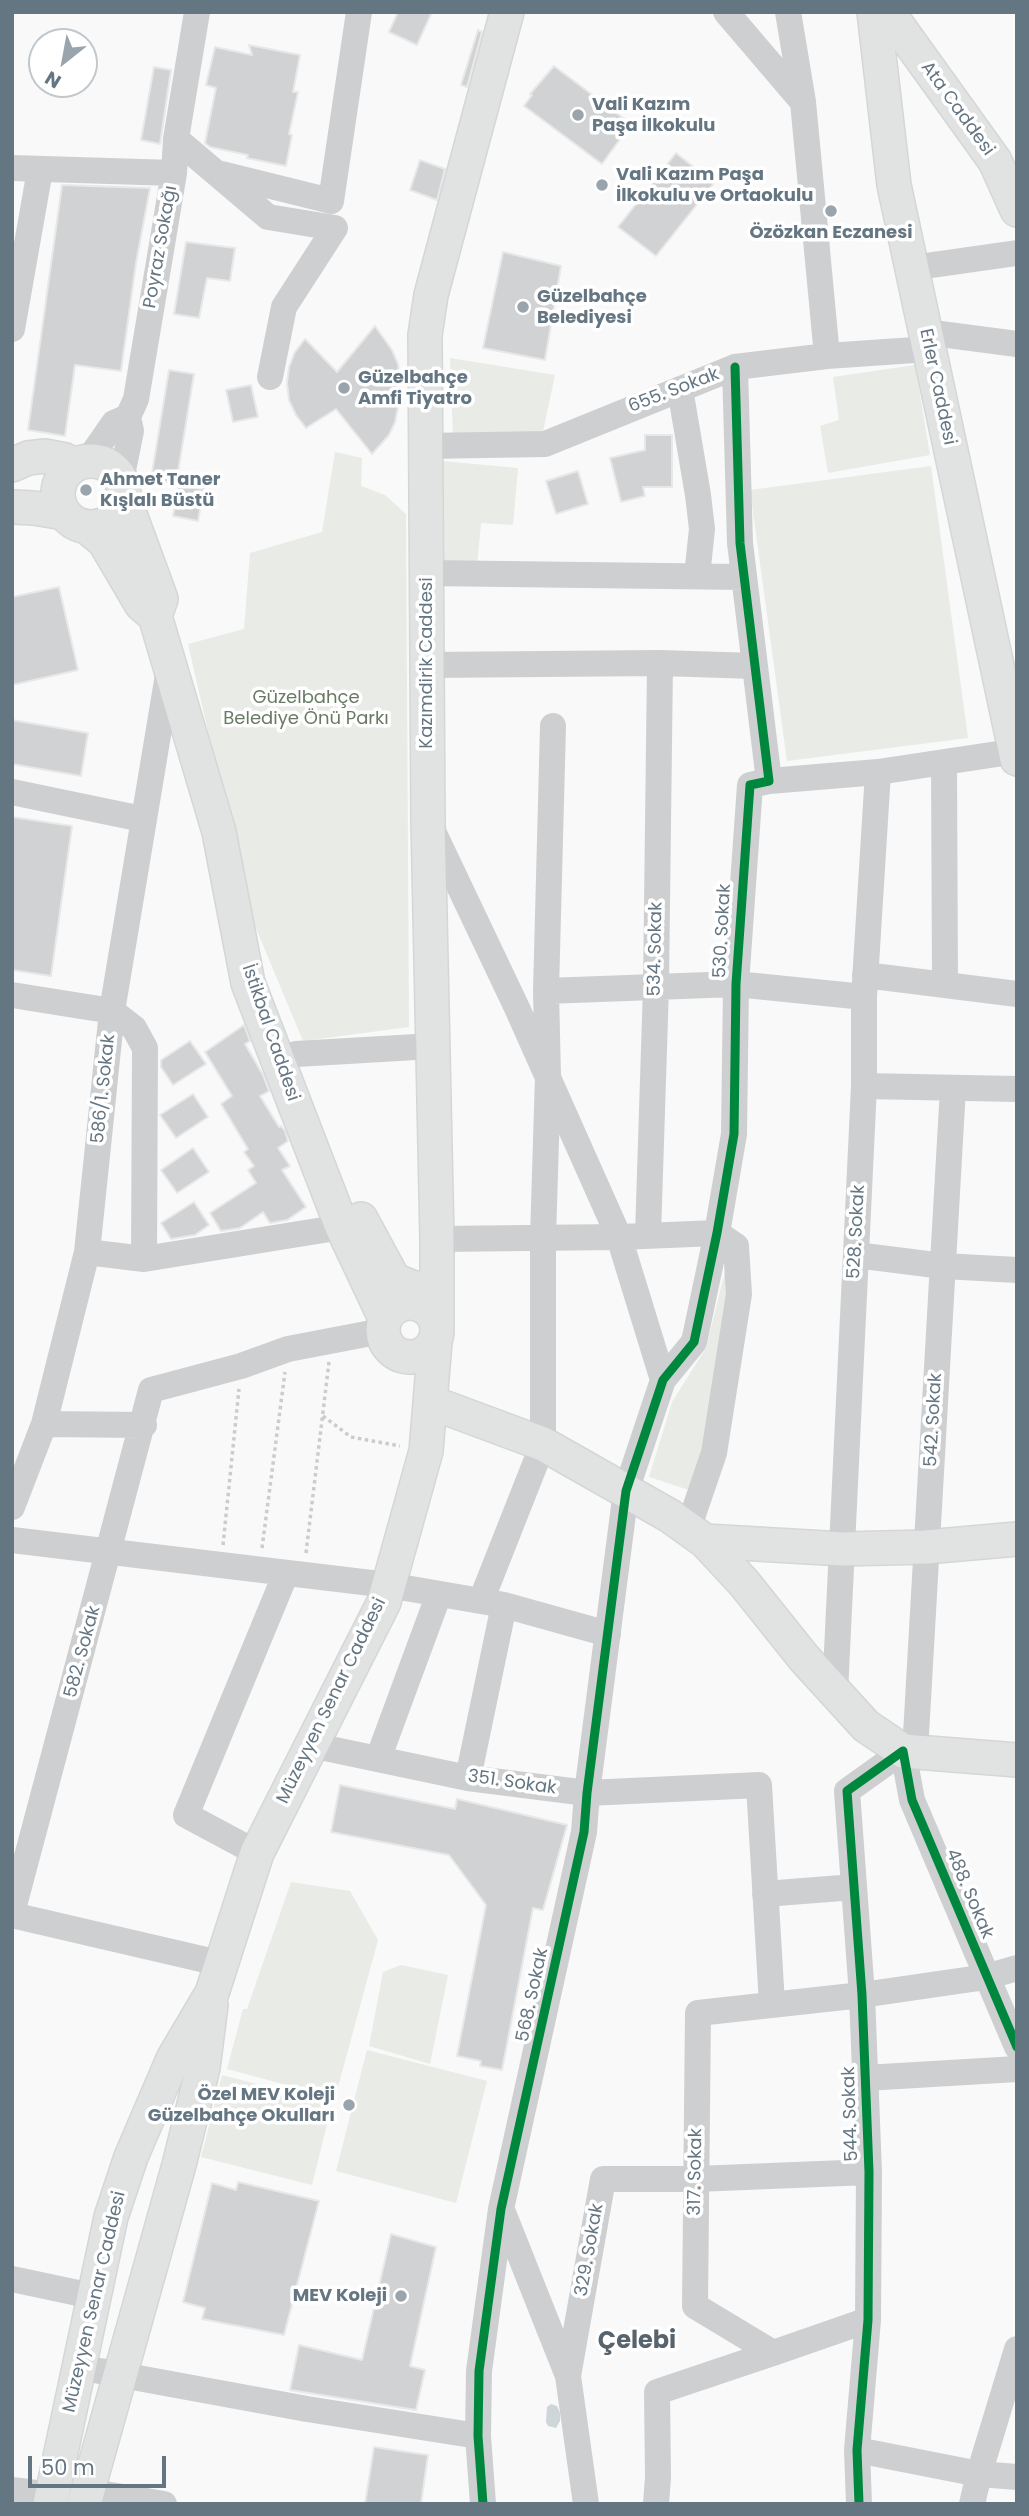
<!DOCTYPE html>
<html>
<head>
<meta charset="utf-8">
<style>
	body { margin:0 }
	#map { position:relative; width:1029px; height:2516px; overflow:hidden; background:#f9f9f9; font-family:Poppins,sans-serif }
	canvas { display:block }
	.frame { position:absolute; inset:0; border:14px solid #657683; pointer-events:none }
	.north { position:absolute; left:28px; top:28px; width:70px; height:70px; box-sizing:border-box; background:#fff; border:2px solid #c1c8cd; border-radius:50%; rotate:211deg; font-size:19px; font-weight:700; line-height:28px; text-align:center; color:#657683 }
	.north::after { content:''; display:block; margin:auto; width:24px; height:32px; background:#99a4ac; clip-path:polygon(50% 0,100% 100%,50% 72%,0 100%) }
	.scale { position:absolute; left:28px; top:2456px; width:138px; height:32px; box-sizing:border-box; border:4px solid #657683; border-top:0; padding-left:9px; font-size:21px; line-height:24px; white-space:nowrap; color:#657683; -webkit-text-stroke:5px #fff; paint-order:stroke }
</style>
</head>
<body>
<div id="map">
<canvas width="1029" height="2516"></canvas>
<div class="frame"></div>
<div class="north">N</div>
<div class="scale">50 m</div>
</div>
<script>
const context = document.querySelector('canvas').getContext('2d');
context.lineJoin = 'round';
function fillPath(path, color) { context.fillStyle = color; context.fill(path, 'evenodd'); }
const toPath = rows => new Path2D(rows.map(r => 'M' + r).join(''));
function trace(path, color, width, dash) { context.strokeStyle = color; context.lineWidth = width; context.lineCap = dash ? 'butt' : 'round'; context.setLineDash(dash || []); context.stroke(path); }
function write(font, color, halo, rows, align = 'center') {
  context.font = font + ' Poppins,sans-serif'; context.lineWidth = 7; context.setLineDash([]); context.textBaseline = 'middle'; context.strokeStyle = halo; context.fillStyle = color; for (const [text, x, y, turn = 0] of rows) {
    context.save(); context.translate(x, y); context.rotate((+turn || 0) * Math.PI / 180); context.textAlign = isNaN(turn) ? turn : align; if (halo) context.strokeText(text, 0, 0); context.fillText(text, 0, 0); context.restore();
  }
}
const green = toPath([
	[450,358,555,375,542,436,453,436],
	[915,365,930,455,828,473,820,426,839,420,833,377],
	[335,452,362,458,361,486,385,495,406,514,409,1027,303,1041,250,914,188,644,244,629,250,553,322,532],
	[442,461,518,468,513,525,481,523,477,565,433,561],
	[931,466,968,738,787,761,750,490],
	[730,1251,734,1251,695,1492,649,1477,672,1402,706,1348],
	[291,1882,350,1891,378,1940,335,2098,227,2069,243,2009,247,2009],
	[401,1965,448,1975,430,2064,369,2046,383,1972],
	[367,2050,487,2081,456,2203,336,2171],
	[222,2075,332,2104,312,2185,201,2157]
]);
const water = toPath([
	[551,2404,557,2406,560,2413,560,2421,556,2428,548,2426,546,2422,547,2407]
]);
const building = toPath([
	[398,12,432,12,417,45,389,32,398,12],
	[478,30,482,32,467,87,461,85,478,30],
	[249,45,300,55,293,92,298,92,289,134,292,135,286,166,247,158,248,155,210,147,205,143,216,88,206,85,215,47,252,55,249,45],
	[554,66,631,124,602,164,524,106,532,95,530,94,554,66],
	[154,67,171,70,160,144,141,140,154,67],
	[676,153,714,183,656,256,618,227,676,153],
	[420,160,445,169,437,200,410,190,420,160],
	[62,185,150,188,136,263,121,371,75,365,65,436,28,430,62,185],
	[186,242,235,248,230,281,207,278,199,318,174,314,186,242],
	[503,252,561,266,545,360,483,348,503,252],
	[375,326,392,350,398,364,401,393,395,422,389,435,372,454,336,409,306,428,296,415,289,400,287,383,289,367,295,352,305,339,337,372,375,326],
	[169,370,194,374,176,484,151,479,169,370],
	[251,385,258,417,233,422,226,390,251,385],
	[645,435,672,435,672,487,643,487,645,496,621,502,610,458,645,450,645,435],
	[578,471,588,504,556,514,546,481,578,471],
	[179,485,204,489,198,521,173,516,179,485],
	[59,587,78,670,12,685,12,597,59,587],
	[12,720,88,733,81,776,12,764,12,720],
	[12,817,72,826,51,976,12,970,12,817],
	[244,1025,250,1041,245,1044,263,1075,269,1091,260,1096,279,1127,281,1126,285,1131,288,1141,278,1148,290,1166,282,1170,306,1207,287,1220,270,1223,263,1212,240,1228,221,1231,210,1213,256,1183,248,1170,254,1166,244,1152,248,1149,221,1104,232,1096,205,1052,244,1025],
	[190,1041,206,1064,173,1085,161,1067,161,1060,190,1041],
	[193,1094,208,1117,176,1138,160,1115,193,1094],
	[193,1148,209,1172,177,1193,161,1170,193,1148],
	[194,1202,209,1225,195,1235,171,1239,161,1223,194,1202],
	[340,1785,455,1809,457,1799,567,1825,543,1910,533,1908,502,2070,480,2066,481,2061,457,2056,486,1905,449,1855,331,1832,340,1785],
	[238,2182,319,2201,284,2335,202,2319,205,2308,183,2302,212,2183,236,2190,238,2182],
	[391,2234,436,2247,410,2366,425,2370,416,2410,290,2390,299,2345,362,2360,391,2234],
	[374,2447,428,2455,421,2504,365,2504,374,2447]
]);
const path = toPath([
	[323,1416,351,1437,400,1446],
	[223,1545,239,1389],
	[262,1548,285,1372],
	[306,1553,329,1362]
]);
const minor = toPath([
	[726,12,802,101],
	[788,12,803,102,827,356],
	[176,139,268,217,335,228,284,307,270,377],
	[12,168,174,173],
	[222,174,331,201,359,12],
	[911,268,1017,253],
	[12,329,40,170],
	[925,332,1017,344],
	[680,389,698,495,702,529,697,576],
	[425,446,545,444,735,367,827,356,929,349],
	[87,462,114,423,128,417],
	[121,480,131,431,128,417,136,399,174,173,176,139,197,12],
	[426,573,744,577],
	[427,665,660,663,755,666],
	[944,763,945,985],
	[769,781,878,772,1017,751],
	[12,792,142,819],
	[431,827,517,1008,619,1237,663,1380],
	[865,975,1017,994],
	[546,991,736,984,864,997],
	[12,995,112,1011,134,1028,145,1048,144,1259],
	[296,1054,433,1046],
	[864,1086,1017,1089],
	[648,1235,656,987,660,663],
	[437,1239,619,1237,717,1233,736,1246,739,1294,714,1453,688,1529],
	[87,1252,144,1259,342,1227],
	[856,1255,943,1266,1017,1270],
	[44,1424,144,1425],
	[12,1507,44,1424,87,1252,112,1011,169,669],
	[12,1540,388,1585,504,1605,608,1634],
	[481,1601,543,1444,543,1238,548,1076,546,991,553,726],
	[835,1693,864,1086,864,997,878,772],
	[311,1745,468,1778,587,1793,759,1785,772,2004],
	[915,1752,953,1088],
	[378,1759,439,1594],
	[468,1778,504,1605],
	[257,1853,186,1815,286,1573],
	[765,1894,854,1887],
	[12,1913,151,1390,241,1366,288,1349,382,1331],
	[12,1915,223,1964],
	[865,2078,1017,2069],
	[502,2210,568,2376,586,2504],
	[12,2279,92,2296],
	[868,2320,773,2353,695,2306,698,2013,862,1995,986,1977,1017,1968],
	[78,2367,307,2409,478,2436],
	[568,2376,603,2179,696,2179,869,2172],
	[857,2450,979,2474,1017,2477],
	[12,2490,52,2495],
	[87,2491,164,2504],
	[483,2504,478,2436,479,2371,501,2209,584,1832,587,1793,626,1491,663,1380,694,1342,717,1233,734,1134,736,984,750,785,769,781,740,543,735,367],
	[656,2504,658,2477,657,2392,773,2353],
	[859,2504,857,2450,868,2320,869,2172,862,1995,847,1791,903,1751,912,1800,1017,2047],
	[972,2504,979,2474,1017,2349]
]);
const major = toPath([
	[874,12,894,185,1017,759],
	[888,12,995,161,1017,210],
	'58 494a33 33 0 1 1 66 0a33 33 0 1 1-66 0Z',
	[12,465,28,458,45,456,65,460,75,465],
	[124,498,161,599,155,616],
	[12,507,34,508,64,513],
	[87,527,104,541,141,604,155,616,219,832,248,983,342,1227,385,1318],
	[361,1219,394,1280,417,1289,437,1284],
	'383 1330a27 27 0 1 1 54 0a27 27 0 1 1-54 0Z',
	[437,1324,437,1239,428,821,425,335,431,295,507,12],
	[430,1402,543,1444,670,1516,705,1541,843,1549,926,1547,1017,1539],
	[705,1541,744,1583,804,1658,866,1726,903,1751,1017,1760],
	[50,2504,111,2217,131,2157,173,2059,212,1993,257,1853,384,1602,426,1451,435,1342],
	[84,2504,179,2165,203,2068,211,2005]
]);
const cycleway = toPath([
	[483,2504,478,2436,479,2371,501,2209,584,1832,587,1793,626,1491,663,1380,694,1342,717,1233,734,1134,736,984,750,785,769,781,740,543,735,367],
	[859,2504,857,2450,868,2320,869,2172,862,1995,847,1791,903,1751,912,1800,1017,2047]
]);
const markers = [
	[578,115,7,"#99a4ac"],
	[602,185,7,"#99a4ac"],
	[831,211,7,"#99a4ac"],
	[523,307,7,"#99a4ac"],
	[344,388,7,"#99a4ac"],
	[86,490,7,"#99a4ac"],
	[349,2105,7,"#99a4ac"],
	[401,2296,7,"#99a4ac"]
];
const poiNames = [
	["Vali Kazım",592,105],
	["Paşa İlkokulu",592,126],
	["Vali Kazım Paşa",616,175],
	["İlkokulu ve Ortaokulu",616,196],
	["Özözkan Eczanesi",831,233,"center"],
	["Güzelbahçe",537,297],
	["Belediyesi",537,318],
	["Güzelbahçe",358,378],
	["Amfi Tiyatro",358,399],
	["Ahmet Taner",100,480],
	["Kışlalı Büstü",100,501],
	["Özel MEV Koleji",335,2095,"right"],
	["Güzelbahçe Okulları",335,2116,"right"],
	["MEV Koleji",387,2296,"right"]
];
const streetNames = [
	["Ata Caddesi",957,109,54],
	["Poyraz Sokağı",161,247,-80],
	["Erler Caddesi",937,387,78],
	["655. Sokak",674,391,-21],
	["Kazımdirik Caddesi",427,663,-90],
	["530. Sokak",723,931,-87],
	["534. Sokak",656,949,-89],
	["İstikbal Caddesi",270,1033,71],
	["586/1. Sokak",104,1089,-84],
	["528. Sokak",857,1232,-87],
	["542. Sokak",934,1420,-87],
	["582. Sokak",83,1652,-75],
	["Müzeyyen Senar Caddesi",332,1701,-64],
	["351. Sokak",512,1783,8],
	["488. Sokak",969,1894,67],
	["568. Sokak",533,1995,-78],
	["544. Sokak",851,2114,-92],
	["317. Sokak",696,2172,-89],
	["329. Sokak",590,2250,-80],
	["Müzeyyen Senar Caddesi",95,2302,-77]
];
const parkNames = [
	["Güzelbahçe",306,698],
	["Belediye Önü Parkı",306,719]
];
const districtNames = [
	["Çelebi",637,2342]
];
fillPath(green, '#e8ebe6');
fillPath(water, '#ced6d9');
fillPath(building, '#d0d2d3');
trace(building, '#e8e8e8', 2);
trace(major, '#d5d6d7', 36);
trace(path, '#cbcccd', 3.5, [3.5, 3.5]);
trace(minor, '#cecfd0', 26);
trace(major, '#e1e2e2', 33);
trace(cycleway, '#00873e', 9);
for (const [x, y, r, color] of markers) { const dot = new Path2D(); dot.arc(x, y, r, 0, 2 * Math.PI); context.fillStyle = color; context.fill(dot); trace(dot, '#fff', 2.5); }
write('bold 18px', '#657683', '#fff', poiNames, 'left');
write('18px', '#657683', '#fff', streetNames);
write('18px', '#687a64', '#fff', parkNames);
write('bold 24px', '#57646e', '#fff', districtNames);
</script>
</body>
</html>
